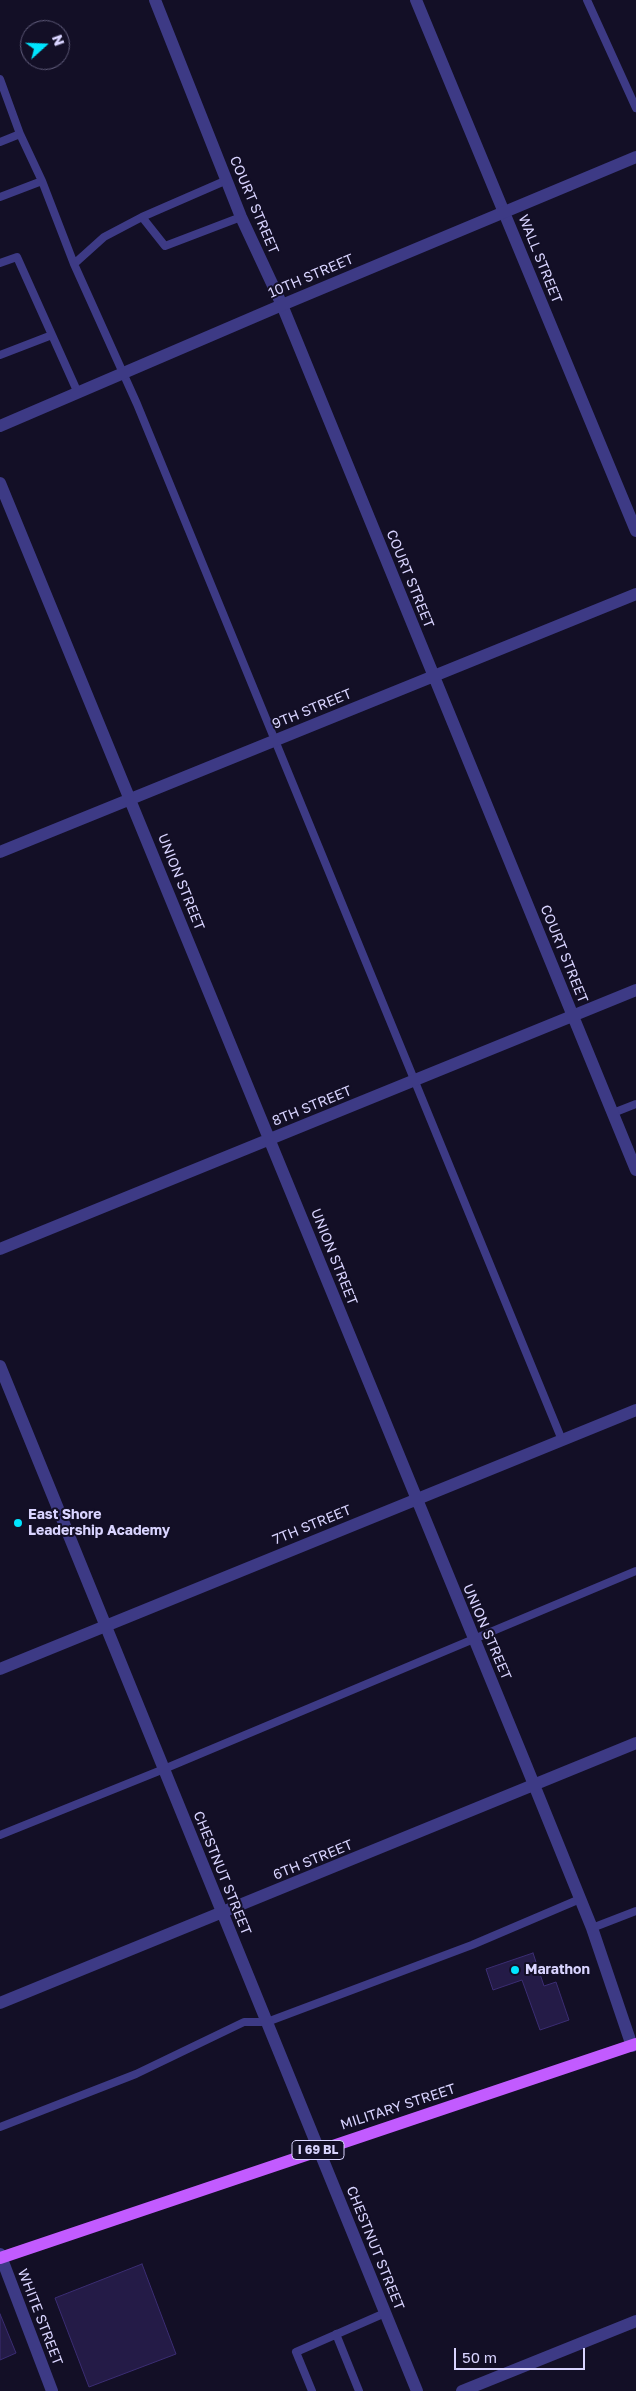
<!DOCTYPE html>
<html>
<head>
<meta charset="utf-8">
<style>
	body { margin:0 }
	#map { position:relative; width:636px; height:2391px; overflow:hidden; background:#130f26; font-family:"Golos Text",sans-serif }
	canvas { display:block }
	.north { position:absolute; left:20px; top:20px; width:50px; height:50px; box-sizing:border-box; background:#130f26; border:1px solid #625e7d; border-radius:50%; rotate:70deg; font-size:14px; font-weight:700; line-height:20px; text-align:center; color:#d9d4ff }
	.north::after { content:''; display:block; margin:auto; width:18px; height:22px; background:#00e5ff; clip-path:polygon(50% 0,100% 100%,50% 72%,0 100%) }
	.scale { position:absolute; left:454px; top:2348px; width:131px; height:22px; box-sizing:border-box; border:2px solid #d9d4ff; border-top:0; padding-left:6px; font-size:15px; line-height:18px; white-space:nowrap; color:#d9d4ff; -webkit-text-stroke:4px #130f26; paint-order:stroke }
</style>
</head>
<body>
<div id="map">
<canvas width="636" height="2391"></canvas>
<div class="north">N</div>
<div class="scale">50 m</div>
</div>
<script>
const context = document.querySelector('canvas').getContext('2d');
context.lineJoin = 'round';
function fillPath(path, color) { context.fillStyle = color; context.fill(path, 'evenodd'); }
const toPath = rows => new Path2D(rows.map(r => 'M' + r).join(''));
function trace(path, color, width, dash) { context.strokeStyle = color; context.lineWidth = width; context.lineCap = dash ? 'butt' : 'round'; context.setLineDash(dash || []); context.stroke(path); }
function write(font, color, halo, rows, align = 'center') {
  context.font = font + ' "Golos Text",sans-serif'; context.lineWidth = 4; context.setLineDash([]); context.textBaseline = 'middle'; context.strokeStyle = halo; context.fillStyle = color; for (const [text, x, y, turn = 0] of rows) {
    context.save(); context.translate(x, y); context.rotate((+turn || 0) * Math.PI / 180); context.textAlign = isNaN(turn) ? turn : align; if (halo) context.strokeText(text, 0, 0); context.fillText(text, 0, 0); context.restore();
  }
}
const building = toPath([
	[533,1953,544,1986,556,1982,569,2020,540,2030,522,1980,493,1990,486,1969,533,1953],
	[142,2264,176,2354,89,2387,55,2298,142,2264],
	[0,2314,16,2353,0,2360,0,2314]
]);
const service = toPath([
	[587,0,636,108],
	[0,79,20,134],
	[0,142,20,134,42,181,74,264,137,404,562,1440],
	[0,197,42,181],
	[142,217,227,180],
	[0,263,17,257,52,335,0,355],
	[74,264,104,237,142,217,165,246,241,217],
	[52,335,78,393],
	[613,1113,636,1104],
	[0,1835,164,1769,636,1571],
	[592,1928,636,1911],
	[0,2127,136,2074,244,2022,267,2022,472,1945,580,1899],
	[336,2334,359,2391],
	[312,2391,296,2352,385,2313]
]);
const minor = toPath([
	[155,0,241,217,282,305,636,1170],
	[416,0,636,531],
	[0,483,526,1765,592,1928,632,2046],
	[0,852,636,594],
	[0,1249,636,990],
	[0,1366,417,2391],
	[0,1669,636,1410],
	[0,2003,636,1743],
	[0,2254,52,2391],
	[462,2391,636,2321]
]);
const tertiary = toPath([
	[0,426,282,305,636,157]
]);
const primary = toPath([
	[0,2258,636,2044]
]);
const markers = [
	[18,1523,5,"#00e5ff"],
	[515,1970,5,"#00e5ff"]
];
const shields = [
	[318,2150,52]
];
const shieldNames = [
	["I 69 BL",318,2150]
];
const streetNames = [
	["COURT STREET",254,205,67],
	["WALL STREET",540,259,68],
	["10TH STREET",311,276,-23],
	["COURT STREET",410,579,68],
	["9TH STREET",312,709,-22],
	["UNION STREET",181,882,68],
	["COURT STREET",564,954,68],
	["8TH STREET",312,1106,-22],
	["UNION STREET",334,1257,68],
	["7TH STREET",312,1525,-22],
	["UNION STREET",487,1632,67],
	["6TH STREET",313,1860,-22],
	["CHESTNUT STREET",222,1873,68],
	["MILITARY STREET",398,2107,-18],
	["CHESTNUT STREET",375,2248,68],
	["WHITE STREET",40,2317,69]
];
const poiNames = [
	["East Shore",28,1515],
	["Leadership Academy",28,1531],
	["Marathon",525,1970]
];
fillPath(building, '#241b47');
trace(building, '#3b2d73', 1);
trace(service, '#3d3a85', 8);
trace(minor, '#3d3a85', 12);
trace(tertiary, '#3d3a85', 12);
trace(primary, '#c25bff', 12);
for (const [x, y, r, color] of markers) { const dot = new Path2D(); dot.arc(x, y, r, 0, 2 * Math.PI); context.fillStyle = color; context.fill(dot); trace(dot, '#130f26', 2); }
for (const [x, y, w] of shields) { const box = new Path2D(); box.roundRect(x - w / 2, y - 9.5, w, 19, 4); context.fillStyle = '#130f26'; context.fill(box); trace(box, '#d9d4ff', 1); }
write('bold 12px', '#d9d4ff', null, shieldNames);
write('14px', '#d9d4ff', '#130f26', streetNames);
write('bold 14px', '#d9d4ff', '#130f26', poiNames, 'left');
</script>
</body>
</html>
